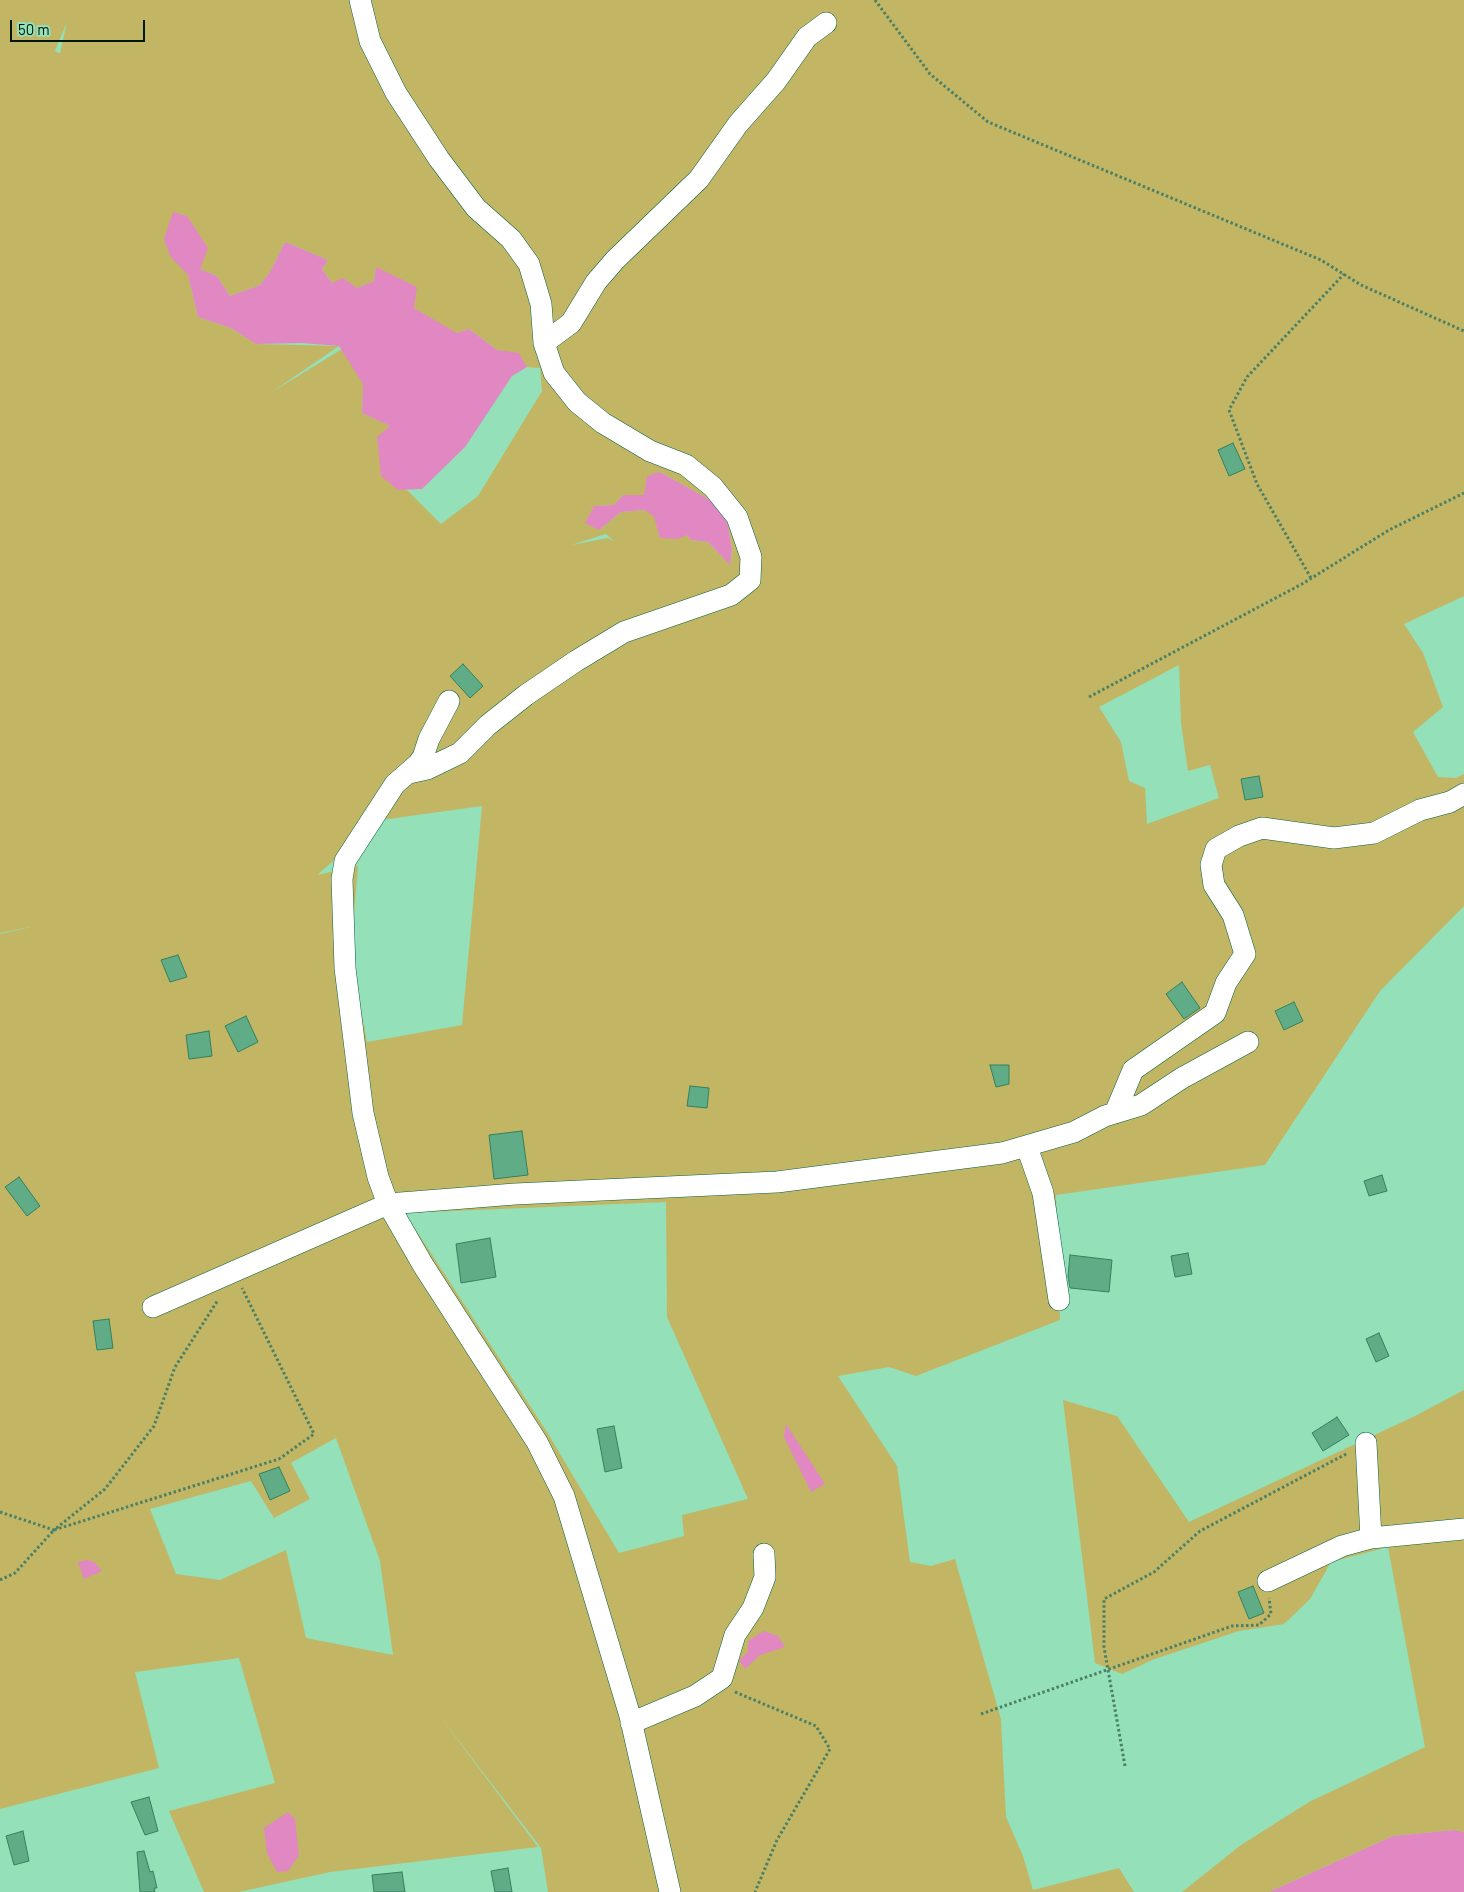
<!DOCTYPE html>
<html>
<head>
<meta charset="utf-8">
<style>
	body { margin:0 }
	#map { position:relative; width:1464px; height:1892px; overflow:hidden; background:#93e0b9; font-family:Barlow,sans-serif }
	canvas { display:block }
	.scale { position:absolute; left:10px; top:20px; width:135px; height:22px; box-sizing:border-box; border:2px solid #00180b; border-top:0; padding-left:6px; font-size:15px; line-height:18px; white-space:nowrap; color:#00180b; -webkit-text-stroke:4px #93e0b9; paint-order:stroke }
</style>
</head>
<body>
<div id="map">
<canvas width="1464" height="1892"></canvas>
<div class="scale">50 m</div>
</div>
<script>
const context = document.querySelector('canvas').getContext('2d');
context.lineJoin = 'round';
function fillPath(path, color) { context.fillStyle = color; context.fill(path, 'evenodd'); }
const toPath = rows => new Path2D(rows.map(r => 'M' + r).join(''));
function trace(path, color, width, dash) { context.strokeStyle = color; context.lineWidth = width; context.lineCap = dash ? 'butt' : 'round'; context.setLineDash(dash || []); context.stroke(path); }
const green = toPath([
	[0,0,1464,0,1464,596,1404,624,1423,653,1443,707,1413,732,1438,777,1456,778,1464,774,1464,906,1380,991,1265,1165,1056,1195,1060,1320,916,1376,889,1367,838,1376,897,1466,910,1562,931,1566,955,1559,1001,1719,1006,1817,1023,1856,1033,1890,1119,1868,1134,1892,548,1892,541,1848,436,1711,538,1847,330,1872,239,1892,204,1892,169,1811,275,1783,239,1658,135,1672,159,1768,0,1809,0,934,35,926,0,933],
	[67,22,60,53,59,53,55,51],
	[285,242,328,260,322,269,332,283,357,288,374,281,376,268,414,308,443,326,457,333,469,329,497,350,519,354,527,367,540,368,542,391,478,496,441,524,406,489,398,489,390,426,362,413,363,384,342,349,272,392,339,346,256,344,231,328,198,317,188,275,200,269,217,276,230,296,260,285,270,272],
	[660,472,719,505,728,526,732,549,730,565,708,542,691,540,687,535,645,510,621,512,599,530,594,506,614,505,623,495,644,495],
	[606,534,615,542,608,538,571,545],
	[1179,665,1181,723,1188,771,1210,765,1219,798,1147,824,1145,788,1129,781,1121,742,1099,707],
	[482,806,462,1025,367,1042,351,954,358,866,317,875,381,820],
	[666,1202,667,1317,748,1499,682,1515,684,1536,619,1553,547,1432,405,1213],
	[336,1438,380,1561,393,1655,306,1638,286,1550,220,1580,176,1574,150,1509,251,1481,274,1518,310,1499,291,1463],
	[1464,1390,1464,1832,1454,1830,1393,1836,1269,1892,1182,1892,1241,1845,1309,1802,1425,1747,1388,1547,1331,1562,1310,1599,1284,1624,1239,1631,1152,1660,1122,1674,1095,1663,1063,1400,1117,1416,1189,1522,1415,1416]
]);
const water = toPath([
	[173,212,187,216,208,248,200,269,217,276,230,296,260,285,270,272,285,242,328,260,322,269,332,283,343,278,357,288,374,281,376,267,417,287,414,308,457,333,469,329,497,350,519,353,527,367,512,376,465,447,422,489,398,490,381,476,377,437,390,426,362,413,363,384,339,346,302,343,256,344,231,328,198,317,188,275,170,256,164,239],
	[660,472,719,505,728,526,732,549,730,565,708,542,691,540,687,535,678,539,660,538,654,517,645,510,621,512,599,530,585,523,594,506,614,505,623,495,644,495,647,476],
	[786,1424,825,1484,811,1492,784,1437],
	[87,1560,94,1562,102,1571,84,1579,78,1562],
	[764,1631,778,1636,785,1647,760,1655,745,1669,739,1660,748,1652,748,1641],
	[288,1812,295,1819,299,1855,288,1871,277,1872,267,1853,264,1828],
	[1454,1830,1464,1832,1464,1892,1269,1892,1393,1836]
]);
const building = toPath([
	[1233,443,1245,469,1229,476,1218,450,1233,443],
	[463,664,483,686,470,698,450,676,463,664],
	[1259,776,1263,797,1245,800,1241,779,1259,776],
	[178,955,187,977,170,982,161,960,178,955],
	[1182,982,1200,1008,1184,1019,1166,994,1182,982],
	[1294,1002,1303,1021,1284,1030,1275,1011,1294,1002],
	[246,1016,258,1042,238,1052,225,1026,246,1016],
	[209,1031,212,1056,189,1059,186,1035,209,1031],
	[990,1065,1009,1065,1009,1084,996,1087,990,1065],
	[690,1086,709,1088,707,1108,687,1106,690,1086],
	[522,1131,528,1175,494,1179,489,1135,522,1131],
	[1382,1175,1387,1191,1369,1196,1364,1181,1382,1175],
	[19,1177,40,1206,27,1216,5,1187,19,1177],
	[490,1238,496,1277,461,1283,456,1244,490,1238],
	[1188,1253,1192,1274,1175,1277,1171,1256,1188,1253],
	[1070,1255,1112,1260,1109,1292,1070,1288,1068,1276,1070,1255],
	[109,1319,113,1348,97,1350,93,1321,109,1319],
	[1379,1333,1389,1356,1376,1362,1366,1339,1379,1333],
	[1337,1417,1349,1435,1323,1451,1312,1433,1337,1417],
	[614,1426,622,1468,605,1472,597,1429,614,1426],
	[279,1467,290,1491,270,1500,259,1474,279,1467],
	[1253,1586,1264,1613,1249,1619,1238,1592,1253,1586],
	[149,1797,158,1831,145,1835,131,1802,149,1797],
	[23,1831,29,1861,14,1865,6,1836,23,1831],
	[144,1851,150,1872,153,1871,157,1888,154,1888,155,1892,140,1892,137,1852,144,1851],
	[508,1868,512,1892,495,1892,491,1871,508,1868],
	[402,1872,405,1892,374,1892,372,1875,402,1872]
]);
const path = toPath([
	[875,0,930,74,988,122,1321,260,1361,285,1464,331],
	[1311,578,1257,484,1229,410,1247,377,1344,274],
	[1089,697,1302,584,1389,530,1464,493],
	[0,1512,54,1530,105,1489,154,1426,175,1367,218,1300],
	[0,1580,15,1573,54,1530,279,1459,314,1434,242,1288],
	[735,1692,816,1726,830,1749,777,1840,755,1892],
	[981,1714,1232,1626,1259,1625,1271,1614,1269,1598],
	[1125,1766,1104,1647,1104,1599,1154,1572,1200,1531,1348,1453]
]);
const street = toPath([
	[360,0,370,41,396,93,439,159,476,208,511,239,529,264,541,304,544,343,554,373,577,402,603,423,650,451,686,465,713,487,737,517,751,557,750,580,731,595,624,632,576,661,526,695,488,725,460,753,427,769,409,773],
	[544,343,571,323,596,282,615,260,699,179,738,124,776,81,807,37,826,23],
	[449,701,429,739,423,757,418,764,395,784,345,861,342,879,345,968,363,1113,378,1177,388,1204,423,1265,537,1442,564,1496,630,1716,670,1892],
	[1115,1113,1133,1070,1215,1013,1226,983,1245,954,1233,915,1214,885,1211,865,1216,849,1239,836,1262,828,1334,838,1374,833,1420,810,1450,802,1464,794],
	[1027,1147,1043,1193,1059,1300],
	[153,1307,388,1204,515,1194,777,1182,1002,1153,1074,1132,1105,1116,1141,1105,1182,1078,1248,1042],
	[1366,1443,1371,1538,1464,1529],
	[1268,1581,1342,1546,1371,1538],
	[631,1723,695,1696,722,1678,735,1635,753,1608,765,1577,764,1554]
]);
fillPath(green, '#c2b664');
fillPath(water, '#e187c2');
fillPath(building, '#60ac87');
trace(building, '#33815e', 1);
trace(street, '#076241', 22);
trace(path, '#4c8065', 3, [2.5, 2.5]);
trace(street, '#fff', 21);
</script>
</body>
</html>
